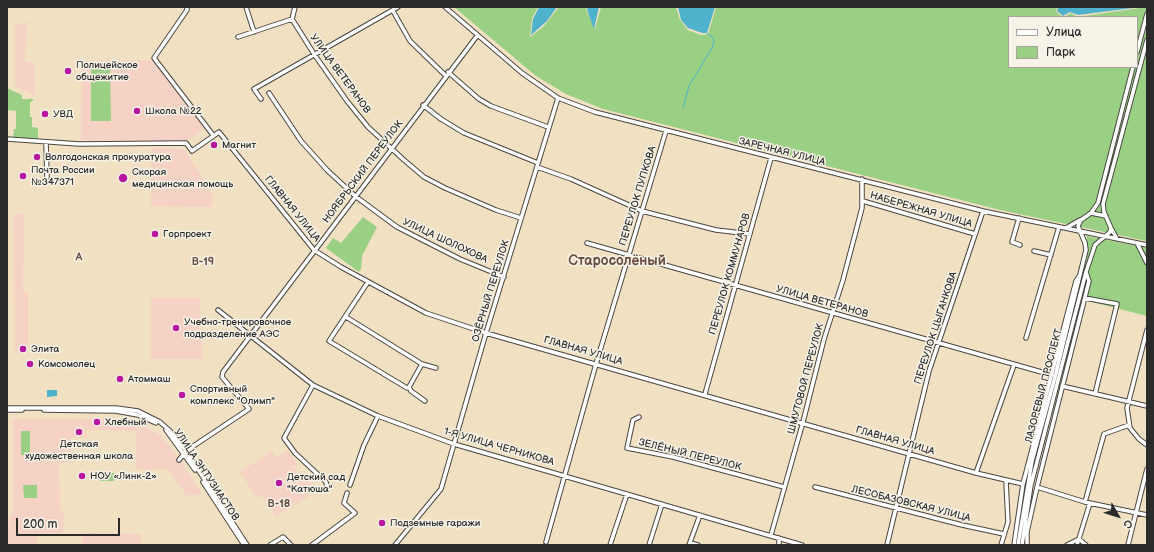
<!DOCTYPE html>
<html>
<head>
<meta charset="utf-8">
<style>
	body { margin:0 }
	#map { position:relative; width:1154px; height:552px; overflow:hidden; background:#f1e0c2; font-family:"Balsamiq Sans",sans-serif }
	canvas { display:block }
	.frame { position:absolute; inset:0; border:8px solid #2b2b2b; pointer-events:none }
	.legend { position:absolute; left:1008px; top:16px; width:130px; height:52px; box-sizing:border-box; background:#f7f3e8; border:1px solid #a5a39c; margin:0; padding:5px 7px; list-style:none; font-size:12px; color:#2b2b2b }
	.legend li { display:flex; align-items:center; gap:8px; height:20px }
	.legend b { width:20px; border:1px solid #a5a39c }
	.north { position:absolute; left:1098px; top:496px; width:40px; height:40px; -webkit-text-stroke:3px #f7f3e8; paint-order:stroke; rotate:129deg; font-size:11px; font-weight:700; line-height:16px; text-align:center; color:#2b2b2b }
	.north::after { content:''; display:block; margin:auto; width:14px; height:18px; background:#2b2b2b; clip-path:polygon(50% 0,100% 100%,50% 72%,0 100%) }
	.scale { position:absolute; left:16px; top:518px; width:104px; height:18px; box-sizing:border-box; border:2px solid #2b2b2b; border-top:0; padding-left:5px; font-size:12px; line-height:14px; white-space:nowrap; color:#2b2b2b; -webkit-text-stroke:3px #f7f3e8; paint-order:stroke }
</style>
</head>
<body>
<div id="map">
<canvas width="1154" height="552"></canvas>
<div class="frame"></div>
<ul class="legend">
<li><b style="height:5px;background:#fff"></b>Улица</li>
<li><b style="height:11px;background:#99d083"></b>Парк</li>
</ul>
<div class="north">С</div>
<div class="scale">200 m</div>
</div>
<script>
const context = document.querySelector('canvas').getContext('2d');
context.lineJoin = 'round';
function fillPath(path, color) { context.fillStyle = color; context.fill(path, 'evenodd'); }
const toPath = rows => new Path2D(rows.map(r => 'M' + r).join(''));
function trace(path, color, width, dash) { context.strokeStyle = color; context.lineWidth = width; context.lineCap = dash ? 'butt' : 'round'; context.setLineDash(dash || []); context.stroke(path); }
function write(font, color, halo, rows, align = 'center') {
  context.font = font + ' "Balsamiq Sans",sans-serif'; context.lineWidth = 3; context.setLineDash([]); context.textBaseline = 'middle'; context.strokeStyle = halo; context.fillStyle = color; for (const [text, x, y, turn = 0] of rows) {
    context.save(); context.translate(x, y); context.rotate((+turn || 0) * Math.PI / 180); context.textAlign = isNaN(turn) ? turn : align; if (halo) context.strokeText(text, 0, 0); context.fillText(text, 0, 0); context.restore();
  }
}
const built = toPath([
	[28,22,26,33,25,62,34,62,35,95,15,86,15,25],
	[154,60,205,128,187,141,81,140,82,61],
	[151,148,184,149,213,195,212,207,151,206],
	[14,214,24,214,23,293,28,293,28,353,15,353],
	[151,298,200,298,202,359,151,359],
	[13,419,118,419,138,423,161,436,180,460,202,494,187,496,168,469,136,469,136,431,86,430,86,437,71,438,71,462,59,463,60,508,64,514,63,533,38,533,37,545,8,545,9,518,13,512],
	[288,450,298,465,294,467,301,478,305,476,312,486,306,490,309,496,276,517,262,495,257,498,240,472,272,451,276,458],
	[82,533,141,534,141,545,82,545]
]);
const green = toPath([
	[454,7,538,7,532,18,530,37,543,27,559,7,587,7,586,10,595,29,601,7,676,7,680,20,688,30,701,35,708,34,716,7,1057,7,1056,11,1062,17,1009,17,1009,67,1137,67,1137,17,1064,17,1071,13,1077,17,1147,7,1147,241,1000,210,603,109,566,94,536,76],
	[91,65,110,65,111,121,91,121],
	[7,88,22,95,22,99,34,99,30,103,30,117,32,117,32,127,38,128,38,138,13,138,14,129,16,129,16,111,7,110],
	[363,217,377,227,362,256,361,269,359,272,326,248,333,238,341,243],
	[1087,236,1147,248,1147,316,1072,297],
	[21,431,30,431,30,455,21,455],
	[101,473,114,473,114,481,100,481],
	[23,485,37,485,37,498,24,498]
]);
const water = toPath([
	[539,7,557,7,547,21,531,35,533,19],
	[588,7,599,7,594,29,587,10],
	[678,7,715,7,707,33,702,33,688,28,681,20],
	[1058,7,1141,7,1078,15,1070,12,1063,16,1057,11],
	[47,390,57,390,57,396,47,397]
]);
const stream = toPath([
	[683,108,689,86,713,46,714,39,707,33]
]);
const minor = toPath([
	[187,7,187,10,154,58,213,135],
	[246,7,254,32],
	[445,7,522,73,558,98,595,112,983,211,1147,245],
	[393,11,410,41,446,76],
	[292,19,314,54,347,101,368,127,404,160,424,177,445,188,496,210,521,218],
	[238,37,292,19,295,7],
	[1137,52,1147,14],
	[448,72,479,99,491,106,548,127],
	[269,93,301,141,327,170,355,196,397,227,460,259,504,277],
	[261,99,254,89,398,7],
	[423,105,441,119,464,133,538,163],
	[7,139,79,144,186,143,192,151,219,132,314,250,341,267,426,313,486,333,976,473,1023,484],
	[46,142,47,178],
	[537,167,571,179,642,211,716,230,750,234],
	[863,201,975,234],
	[1091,213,1106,216],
	[1019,218,1012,242,1020,245],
	[1066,228,1080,220],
	[1111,228,1117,239],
	[587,243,1052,375],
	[1137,243,1147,263],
	[1034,251,1051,255],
	[1085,298,1117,304,1095,394],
	[218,310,313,385,378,416,454,444,802,545],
	[346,317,422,364,409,387,407,388,329,341,368,282],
	[1147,330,1127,408,1130,428,1139,439,1147,445],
	[1026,338,1059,227],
	[422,364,436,368],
	[313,385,284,438,295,453,326,482,327,487],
	[1062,386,1147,406],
	[409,387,411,391,425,401],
	[705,394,771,158],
	[7,408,116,408,138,411,160,422,170,431,186,451,247,545],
	[7,410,22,410],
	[44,410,116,411,138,415,156,423],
	[639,417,633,420,627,448,673,457,784,487],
	[166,430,195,470],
	[179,460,186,451,249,409,222,377,223,372,477,36],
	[976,473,1014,365],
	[203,482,244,545],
	[350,485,364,445,378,416],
	[815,487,962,525,1004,534],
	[1037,487,1085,502,1147,515],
	[1085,502,1104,434,1129,425],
	[771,535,803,422,824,339,843,280,862,208,862,179],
	[546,542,596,364,666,131],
	[690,543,698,545],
	[270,545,283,537,291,545],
	[312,545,355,513,344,503,347,493],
	[395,545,441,489,486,333,558,98],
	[610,545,627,494],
	[649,545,662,504],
	[689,545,700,515],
	[779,545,779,538],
	[887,545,929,371,983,211],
	[1001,545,1008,522,1006,481],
	[1014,545,1023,484,1076,281,1080,275],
	[1018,545,1032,461,1055,377,1086,250,1085,243,1078,226,1081,220,1091,213,1098,203,1133,67],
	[1022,545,1031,485,1086,272,1095,245,1110,232,1111,228,1104,212,1103,204,1147,40],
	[1027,545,1027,532,1037,487,1089,281,1086,272],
	[1067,545,1079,539,1086,545],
	[1077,545,1090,503],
	[1128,545,1147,469]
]);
const markers = [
	[68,71,4,"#b5179e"],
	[137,111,4,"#b5179e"],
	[45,114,4,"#b5179e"],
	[214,145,4,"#b5179e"],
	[37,157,4,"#b5179e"],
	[23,176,4,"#b5179e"],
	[123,178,5,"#b5179e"],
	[155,234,4,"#b5179e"],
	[176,328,4,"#b5179e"],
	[23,349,4,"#b5179e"],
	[30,364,4,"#b5179e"],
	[120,379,4,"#b5179e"],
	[182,395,4,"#b5179e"],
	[97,422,4,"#b5179e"],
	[79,432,4,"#b5179e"],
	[82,476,4,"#b5179e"],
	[279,483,4,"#b5179e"],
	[382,523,4,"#b5179e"]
];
const poiNames = [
	["Полицейское",76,65],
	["общежитие",76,77],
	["Школа №22",145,111],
	["УВД",53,114],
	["Магнит",222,145],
	["Волгодонская прокуратура",45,157],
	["Почта России",31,170],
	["№347371",31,182],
	["Скорая",132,172],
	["медицинская помощь",132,184],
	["Горпроект",163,234],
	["Учебно-тренировочное",184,322],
	["подразделение АЭС",184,334],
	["Элита",31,349],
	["Комсомолец",38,364],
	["Атоммаш",128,379],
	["Спортивный",190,389],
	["комплекс \"Олимп\"",190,401],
	["Хлебный",105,422],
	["Детская",79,444,"center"],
	["художественная школа",79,456,"center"],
	["НОУ «Линк-2»",90,476],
	["Детский сад",287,477],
	["\"Катюша\"",287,489],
	["Подземные гаражи",390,523]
];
const streetNames = [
	["УЛИЦА ВЕТЕРАНОВ",340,74,54],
	["ЗАРЕЧНАЯ УЛИЦА",782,152,14],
	["НОЯБРЬСКИЙ ПЕРЕУЛОК",363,172,-53],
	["ПЕРЕУЛОК ПУПКОВА",638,196,-73],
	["ГЛАВНАЯ УЛИЦА",292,209,51],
	["НАБЕРЕЖНАЯ УЛИЦА",921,210,16],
	["УЛИЦА ШОЛОХОВА",445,241,25],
	["ПЕРЕУЛОК КОММУНАРОВ",730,274,-74],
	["ОЗЁРНЫЙ ПЕРЕУЛОК",491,291,-73],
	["УЛИЦА ВЕТЕРАНОВ",822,302,16],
	["ПЕРЕУЛОК ЦЫГАНКОВА",936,328,-72],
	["ГЛАВНАЯ УЛИЦА",583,351,16],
	["ШМУТОВОЙ ПЕРЕУЛОК",806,379,-75],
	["ЛАЗОРЕВЫЙ ПРОСПЕКТ",1044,386,-75],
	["ГЛАВНАЯ УЛИЦА",895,441,16],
	["1-Я УЛИЦА ЧЕРНИКОВА",499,447,16],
	["ЗЕЛЁНЫЙ ПЕРЕУЛОК",690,455,14],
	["УЛИЦА ЭНТУЗИАСТОВ",206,475,56],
	["ЛЕСОБАЗОВСКАЯ УЛИЦА",911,504,14]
];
const neighbourhoodNames = [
	["А",79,257],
	["В-19",203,262],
	["В-18",279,504]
];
const districtNames = [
	["Староcолёный",617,261]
];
fillPath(built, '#f6d2c5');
fillPath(green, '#99d083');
fillPath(water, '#4fb2cd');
trace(stream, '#4fb2cd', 1);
trace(minor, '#494642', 5.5);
trace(minor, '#fff', 3.5);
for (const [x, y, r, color] of markers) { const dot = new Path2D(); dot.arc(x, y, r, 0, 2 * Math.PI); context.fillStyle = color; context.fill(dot); trace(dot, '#f7f3e8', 1.5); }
write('10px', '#2b2b2b', '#f7f3e8', poiNames, 'left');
write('10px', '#2b2b2b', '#f7f3e8', streetNames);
write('bold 11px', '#6b4f44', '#f7f3e8', neighbourhoodNames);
write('bold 14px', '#6b4f44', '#f7f3e8', districtNames);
</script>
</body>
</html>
